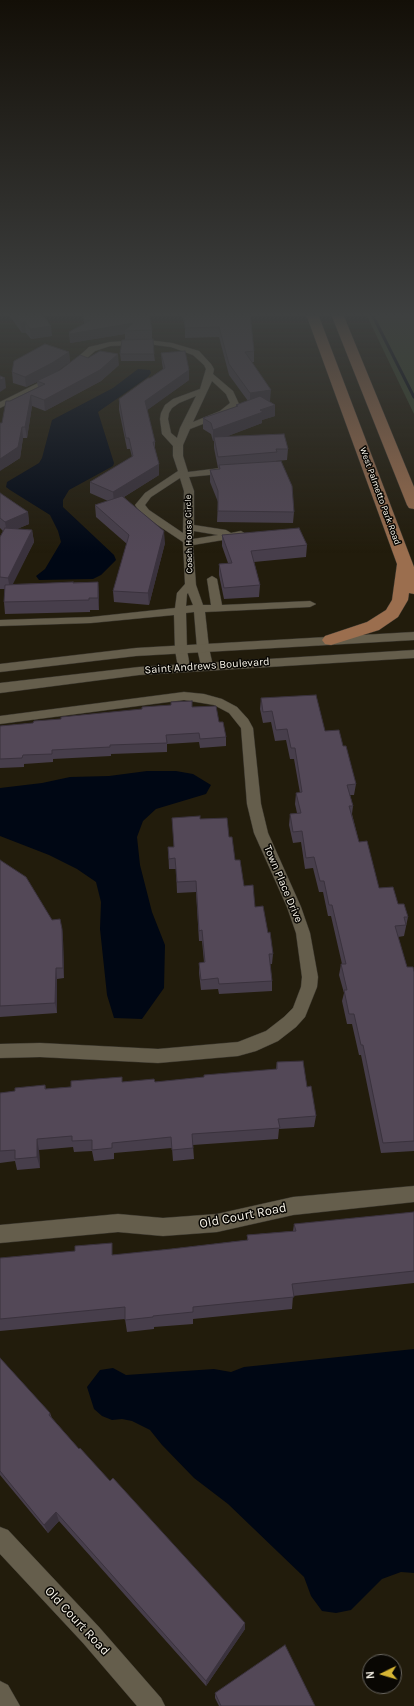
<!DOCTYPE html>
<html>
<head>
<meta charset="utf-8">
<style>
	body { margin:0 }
	#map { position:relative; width:414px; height:1706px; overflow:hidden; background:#221c0c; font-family:Karla,sans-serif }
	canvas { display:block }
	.north { position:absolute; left:362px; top:1654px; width:40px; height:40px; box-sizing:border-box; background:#090703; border:1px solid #68655f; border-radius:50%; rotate:265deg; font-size:11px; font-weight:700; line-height:16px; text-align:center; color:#f7f3e8 }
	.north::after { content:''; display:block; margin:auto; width:14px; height:18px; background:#d6b534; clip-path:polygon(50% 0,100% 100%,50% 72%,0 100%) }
</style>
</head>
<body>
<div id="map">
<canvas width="414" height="1706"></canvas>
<div class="north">N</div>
</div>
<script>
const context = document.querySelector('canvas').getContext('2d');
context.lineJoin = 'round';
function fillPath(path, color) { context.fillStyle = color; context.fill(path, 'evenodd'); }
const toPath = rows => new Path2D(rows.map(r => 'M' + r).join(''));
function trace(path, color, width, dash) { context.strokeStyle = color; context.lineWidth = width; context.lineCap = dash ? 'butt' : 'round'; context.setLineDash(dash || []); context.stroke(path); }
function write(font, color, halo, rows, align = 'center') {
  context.font = font + ' Karla,sans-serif'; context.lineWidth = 3; context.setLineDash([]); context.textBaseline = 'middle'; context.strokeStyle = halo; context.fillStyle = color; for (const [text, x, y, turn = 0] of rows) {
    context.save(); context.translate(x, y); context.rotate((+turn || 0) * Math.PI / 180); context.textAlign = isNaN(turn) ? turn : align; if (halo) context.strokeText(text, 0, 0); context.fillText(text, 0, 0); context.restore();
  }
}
const green = toPath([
	[366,314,414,314,414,414]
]);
const water = toPath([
	[138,369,150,370,151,373,148,377,98,412,114,463,113,466,69,490,63,500,63,507,114,555,116,560,101,575,93,579,39,580,36,576,45,569,61,542,58,531,50,515,10,490,6,487,7,482,39,463,42,458,52,420,113,388],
	[147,771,176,771,193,774,211,785,206,794,156,809,143,821,137,837,140,865,152,912,165,945,164,988,142,1019,114,1018,107,995,100,929,101,902,96,882,77,869,49,855,0,836,0,788,42,783,70,777,109,776],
	[414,1349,414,1573,401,1572,382,1579,351,1610,336,1613,322,1611,311,1596,304,1577,228,1504,194,1478,162,1445,150,1430,132,1421,122,1419,112,1420,102,1416,94,1409,87,1387,100,1370,113,1368,126,1375,214,1369,231,1372,244,1367]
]);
const stream = toPath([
	[372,314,414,397]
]);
const minor = toPath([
	[148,340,172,343,199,351,211,364,214,369,213,374,233,391,239,404,226,415,190,429,183,445,183,456,188,472,229,467,234,470,229,473,189,477,194,491,194,525,226,530,231,533,241,531,246,534,241,537,193,545,196,585,203,605,211,605,207,579,212,576,217,579,222,605,310,601,316,604,310,607,205,612,209,648,213,666,207,670,201,666,197,648,194,612,186,613,187,650,190,667,184,671,178,667,175,650,174,615,91,623,0,626,0,620,91,617,175,608,177,593,185,584,183,542,141,514,135,505,145,493,178,471,173,456,173,446,162,434,160,419,161,413,165,405,173,399,200,389,206,369,204,365,193,355,171,347,148,344,110,346,95,351,74,370,60,379,0,408,0,402,54,375,68,366,89,347,110,342,148,340],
	[212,381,226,394,230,403,220,411,193,422,212,381],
	[196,396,180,428,177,438,171,433,168,419,169,413,172,408,179,403,196,396],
	[180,478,184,491,183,533,149,510,145,505,151,497,180,478],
	[194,531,218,535,193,539,194,531],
	[188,593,193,605,186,606,187,594,188,593],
	[184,692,204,694,222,699,237,707,248,719,253,728,261,804,268,833,301,907,310,933,318,977,317,987,305,1017,296,1027,278,1041,256,1051,238,1056,158,1063,40,1057,0,1058,0,1044,40,1043,158,1049,238,1042,266,1031,284,1017,293,1008,301,987,302,977,296,933,287,907,254,833,247,804,241,728,229,713,214,705,184,700,0,724,0,716,184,692],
	[414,1186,414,1202,293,1215,217,1232,163,1236,118,1232,0,1243,0,1225,118,1214,163,1218,217,1214,293,1197,414,1186],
	[0,1527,8,1530,99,1627,161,1698,165,1706,137,1706,83,1643,0,1554,0,1527],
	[0,1681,8,1685,20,1706,0,1706,0,1681]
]);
const tertiary = toPath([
	[414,632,414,640,136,656,0,672,0,664,136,648,414,632],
	[414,650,414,658,139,675,0,693,0,683,139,667,414,650]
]);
const primary = toPath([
	[306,314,318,314,414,567,414,594,409,593,408,600,398,617,379,630,331,645,325,644,322,640,325,636,367,622,386,610,392,600,397,564,306,314],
	[331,314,343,314,414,487,414,509,409,508,407,505,331,314]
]);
const wall = toPath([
	[8,314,42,314,52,336,31,339,26,333,22,333],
	[181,314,250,314,254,351,254,362,251,362,270,401,269,401,275,405,275,416,262,420,262,423,225,437,288,449,287,460,276,461,294,512,293,523,217,522,218,502,210,482,210,470,219,470,219,468,218,468,214,448,214,441,213,441,211,434,203,429,203,418,236,407,236,405,248,401,229,375,219,337,185,338,185,325],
	[152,330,152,339,154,354,155,361,121,361,120,354,125,340,125,334,70,343,69,332],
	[69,352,70,362,56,372,88,358,119,365,101,381,45,411,32,406,27,438,23,438,20,458,6,467,2,423,10,401,38,387,37,382,26,387,13,383,12,372],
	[161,353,189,370,189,380,147,410,155,442,155,449,159,464,159,475,124,497,165,543,149,605,114,602,113,591,127,544,96,517,95,505,108,501,90,493,90,482,132,457,130,449,127,449,119,410,119,399,163,369,162,363],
	[0,493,28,512,29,524,17,529,32,530,34,542,12,584,98,582,99,610,90,610,90,612,5,614,4,602,5,589,0,589,0,537,3,531,0,528],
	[222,535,307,545,306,557,254,562,260,585,259,597,224,599,219,575,219,564,228,563,222,546],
	[261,698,325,731,343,746,356,784,354,795,350,795,353,806,352,814,359,842,379,888,398,904,408,917,404,936,398,937,407,967,414,972,414,1151,381,1153,361,1055,359,1055,352,1024,347,1024,342,1001,344,993,339,975,341,964,342,964,331,916,328,916,323,892,319,892,313,868,305,869,301,842,293,843,289,825,290,814,297,813,295,804,296,793,300,793,294,759,290,759,286,740,275,741,271,722,263,723,260,709],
	[192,707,219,722,226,737,226,746,200,748,199,742,167,744,167,752,111,754,111,756,53,759,53,762,24,764,24,767,0,768,0,726,33,723,61,719],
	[200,819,229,837,235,860,244,886,255,907,268,933,273,954,272,964,270,964,272,981,272,991,219,994,218,989,201,990,199,973,199,963,204,962,202,941,199,941,196,892,177,893,176,869,169,869,168,847,173,847],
	[0,860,52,920,62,929,63,939,64,978,57,979,57,1013,0,1017],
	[277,1062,307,1087,316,1116,314,1127,279,1129,278,1139,193,1145,194,1159,173,1161,172,1148,114,1153,114,1159,94,1161,92,1151,74,1152,73,1147,39,1150,40,1168,17,1170,15,1161,0,1163,0,1093,15,1091,45,1085,46,1089,122,1082,155,1082,204,1077,276,1069],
	[414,1212,414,1283,293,1296,292,1309,193,1319,193,1324,154,1327,154,1329,127,1332,125,1319,0,1331,0,1258,114,1255,171,1249,247,1240,247,1235,293,1231,294,1224],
	[0,1358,50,1413,52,1418,79,1449,245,1629,206,1686,59,1521,48,1533,0,1475],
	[215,1693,315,1706,219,1706,215,1698]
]);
const shadedWall = toPath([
	[91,320,84,330,84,321],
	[25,322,26,333,22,333,21,323],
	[133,323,124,331,125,334,70,343,70,334],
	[51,326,52,336,31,339,30,329],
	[69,352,70,362,53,374,37,381,37,382,26,387,25,377],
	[118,354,119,365,101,381,45,411,44,400],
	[189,370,189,380,146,411,145,401],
	[5,378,6,388,0,392,0,380],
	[271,390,270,401,250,403,250,393],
	[31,395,32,406,27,438,25,427],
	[275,405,275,416,262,420,262,423,215,441,214,437,214,441,213,441,213,430,260,410],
	[22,427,23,438,20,458,0,471,0,459],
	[159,464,159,475,114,503,113,492],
	[28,512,29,524,7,533,5,522],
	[32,530,34,542,10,590,8,578],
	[164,531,165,543,149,605,148,593],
	[98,582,99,594,99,610,98,598],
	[62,929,63,939,64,978,63,968],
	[56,968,57,979,57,1013,55,1003],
	[37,1139,39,1150,40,1168,37,1157],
	[56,1512,59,1521,48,1533,44,1525],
	[245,1623,245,1629,206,1686,206,1681]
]);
const building = toPath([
	[14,314,42,314,51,326,30,329,25,322,21,323,14,314],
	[84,314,149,314,152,330,124,331,133,323,70,334,69,332,91,320,84,321,84,314],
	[184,314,250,314,254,351,245,352,271,390,250,393,229,364,219,327,185,328,184,314],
	[153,339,154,354,120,354,122,340,153,339],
	[45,344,69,352,52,363,25,377,12,372,14,361,45,344],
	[100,351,118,354,100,370,44,400,31,395,25,427,22,427,18,447,0,459,0,423,2,423,6,401,10,401,45,384,37,381,60,370,80,355,88,358,100,351],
	[185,351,189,370,145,401,155,442,153,442,159,464,113,492,90,482,133,456,129,438,126,438,119,399,148,378,150,378,165,368,161,353,185,351],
	[0,376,5,378,0,380,0,376],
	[260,396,275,405,260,410,263,412,213,430,211,423,203,418,238,406,236,405,260,396],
	[284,434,288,449,276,449,277,452,218,457,214,437,284,434],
	[281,461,292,486,294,512,218,511,218,491,210,470,220,469,219,465,281,461],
	[0,493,28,512,5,522,0,518,0,493],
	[122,496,164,531,148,593,113,591,129,535,95,505,122,496],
	[5,528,32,530,8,578,0,577,0,537,5,528],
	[299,528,307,545,251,551,260,585,224,588,219,564,232,563,222,535,299,528],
	[73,582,73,583,98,582,98,598,89,598,89,600,4,602,5,585,73,582],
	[316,695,325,731,339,730,343,746,346,746,356,784,347,785,353,806,349,806,359,842,367,841,379,888,393,887,398,904,404,904,408,917,404,917,406,925,395,926,407,967,413,967,414,972,414,1141,383,1143,363,1045,361,1045,354,1014,349,1014,344,990,347,990,341,964,346,964,332,905,329,905,324,881,320,881,314,857,306,858,302,831,293,832,290,814,301,813,296,793,302,792,295,748,291,748,287,729,276,730,272,711,263,712,261,698,316,695],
	[192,701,192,707,216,706,219,722,223,722,226,737,200,739,199,733,166,735,167,743,110,745,110,747,52,750,52,754,23,755,22,758,0,759,0,726,33,723,34,721,61,719,61,717,142,709,142,707,171,705,171,702,192,701],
	[200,816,200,819,227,818,229,837,232,837,235,860,240,860,244,886,253,885,255,907,263,906,268,933,270,932,273,954,269,954,272,981,219,984,218,978,201,980,199,963,205,962,202,930,199,931,196,881,177,882,175,858,169,859,168,847,174,847,172,818,200,816],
	[0,860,26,877,52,920,60,919,62,929,63,968,56,968,55,1003,0,1006,0,860],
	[303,1061,307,1087,311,1086,316,1116,278,1119,280,1128,192,1134,193,1148,172,1150,171,1137,112,1143,112,1148,92,1150,92,1140,72,1141,72,1136,37,1139,37,1157,15,1159,15,1150,0,1151,0,1093,15,1091,15,1088,45,1085,45,1089,71,1087,71,1081,122,1077,122,1082,154,1079,155,1082,204,1077,204,1075,277,1069,277,1062,303,1061],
	[414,1212,414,1271,292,1284,294,1297,193,1307,193,1312,153,1316,153,1317,125,1320,125,1307,0,1319,0,1258,75,1251,75,1246,112,1243,112,1255,171,1249,248,1240,247,1235,296,1231,294,1224,414,1212],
	[0,1358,50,1413,49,1415,79,1449,80,1448,110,1481,113,1478,245,1623,206,1681,56,1512,44,1525,0,1471,0,1358],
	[285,1645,315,1706,221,1706,215,1693,285,1645]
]);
const farStreetnames = [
	["West Palmetto Park Road",380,496,70],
	["Coach House Circle",189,534,-91]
];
const streetNames = [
	["Saint Andrews Boulevard",207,666,-4],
	["Town Place Drive",283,884,67]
];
const nearStreetnames = [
	["Old Court Road",243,1216,-11],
	["Old Court Road",77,1621,47]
];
fillPath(green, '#37462a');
fillPath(water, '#000714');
trace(stream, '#000714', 3);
trace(minor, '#3a362e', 1);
trace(tertiary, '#3a362e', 1);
trace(primary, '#3a362e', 1);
fillPath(minor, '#655e4c');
fillPath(tertiary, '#655e4c');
fillPath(primary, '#9b6e4e');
fillPath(wall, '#473e4b');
fillPath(shadedWall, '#3a323d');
fillPath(building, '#534857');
trace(building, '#3a323d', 1);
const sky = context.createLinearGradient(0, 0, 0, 553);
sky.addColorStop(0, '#130f07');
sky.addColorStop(0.57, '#3e4040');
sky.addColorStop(1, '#3e404000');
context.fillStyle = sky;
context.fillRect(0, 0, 414, 553);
write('9px', '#f7f3e8', '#090703', farStreetnames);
write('11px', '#f7f3e8', '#090703', streetNames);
write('13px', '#f7f3e8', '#090703', nearStreetnames);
</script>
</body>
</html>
